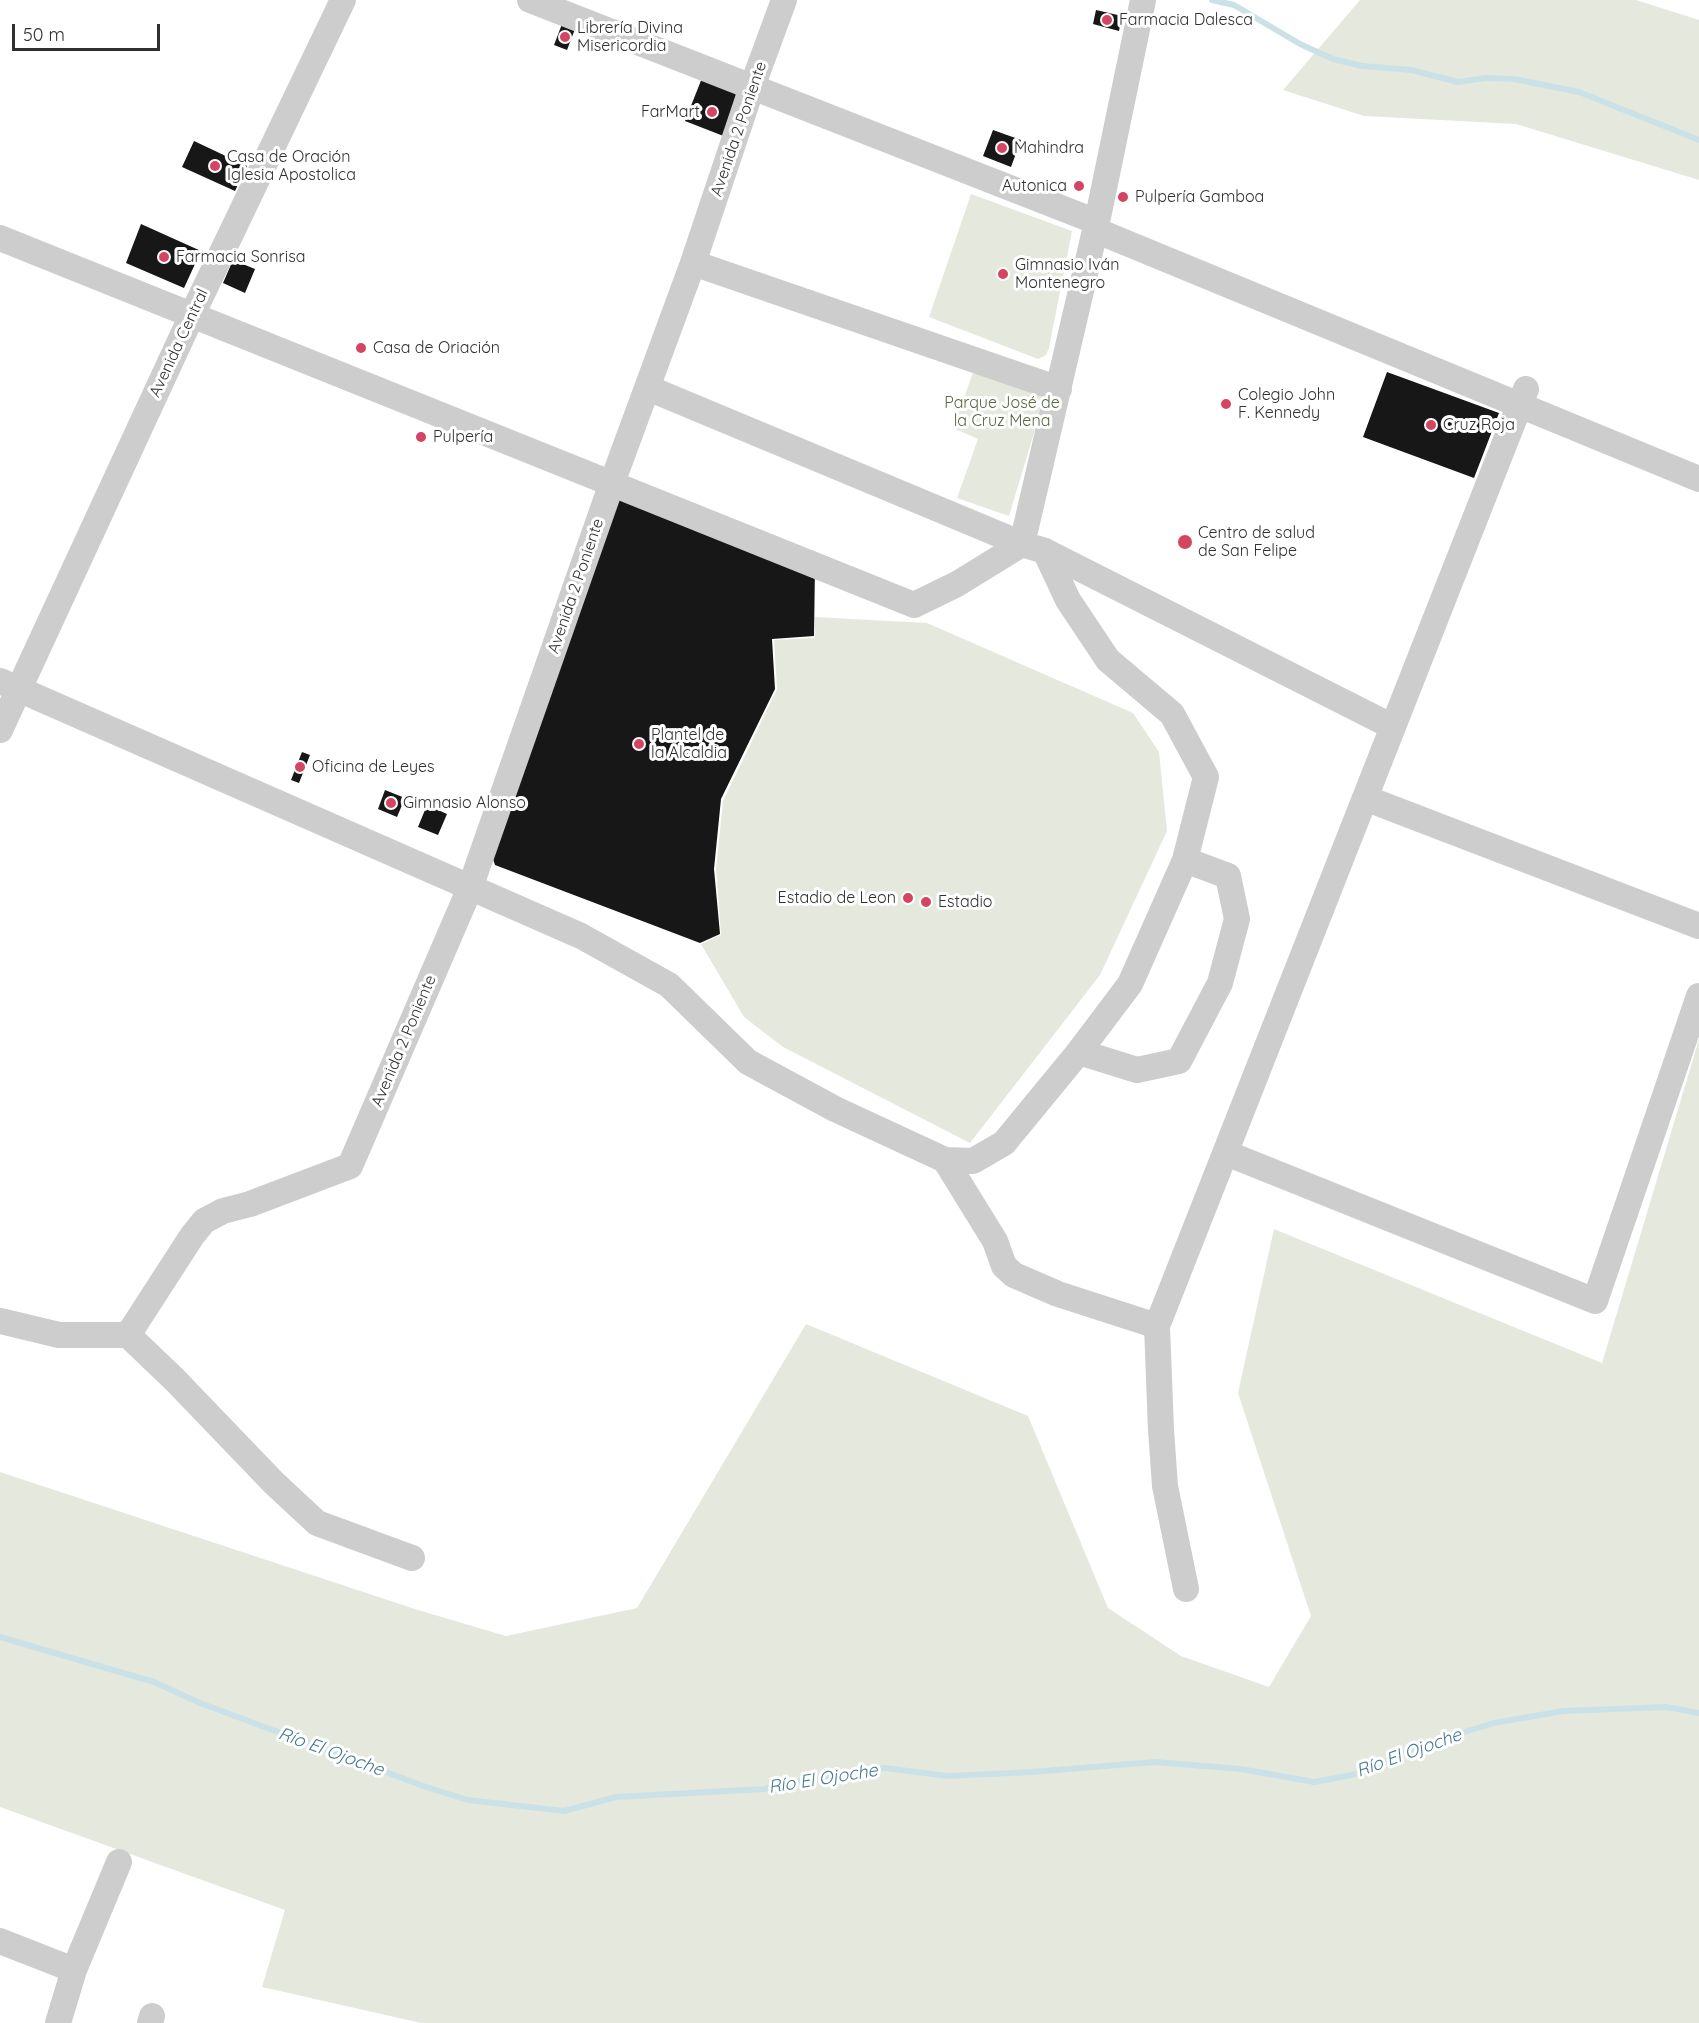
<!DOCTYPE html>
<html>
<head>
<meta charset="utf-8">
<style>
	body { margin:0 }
	#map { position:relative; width:1699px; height:2023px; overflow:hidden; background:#fff; font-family:Quicksand,sans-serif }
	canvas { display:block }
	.scale { position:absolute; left:12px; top:24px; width:148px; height:27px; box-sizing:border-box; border:3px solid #303030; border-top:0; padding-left:8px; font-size:18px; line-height:21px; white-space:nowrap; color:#303030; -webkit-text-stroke:4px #fff; paint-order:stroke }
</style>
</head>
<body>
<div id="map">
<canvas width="1699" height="2023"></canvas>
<div class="scale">50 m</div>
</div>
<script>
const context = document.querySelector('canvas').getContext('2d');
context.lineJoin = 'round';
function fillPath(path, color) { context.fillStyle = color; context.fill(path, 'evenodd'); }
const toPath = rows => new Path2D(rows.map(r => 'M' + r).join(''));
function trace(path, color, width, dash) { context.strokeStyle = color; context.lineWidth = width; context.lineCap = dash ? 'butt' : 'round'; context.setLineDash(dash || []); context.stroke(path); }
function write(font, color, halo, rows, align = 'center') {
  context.font = font + ' Quicksand,sans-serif'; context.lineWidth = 6; context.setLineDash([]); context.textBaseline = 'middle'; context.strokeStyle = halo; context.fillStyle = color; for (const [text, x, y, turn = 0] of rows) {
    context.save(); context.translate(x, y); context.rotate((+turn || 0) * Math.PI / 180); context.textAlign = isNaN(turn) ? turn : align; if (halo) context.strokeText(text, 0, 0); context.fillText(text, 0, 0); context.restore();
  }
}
const green = toPath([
	[1360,0,1636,0,1699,20,1699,180,1516,124,1364,116,1283,90],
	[971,194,1072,231,1049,348,1046,355,1038,359,929,317],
	[975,367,1028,384,1044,400,1009,516,957,498,978,439,953,428],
	[815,617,927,623,1133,713,1159,752,1167,831,1100,975,970,1143,783,1047,744,1017,701,944,721,935,716,869,723,801,777,689,774,640,815,638],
	[1699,1039,1699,2023,421,2023,262,1987,285,1910,0,1807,0,1472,418,1610,506,1636,637,1608,806,1324,1028,1416,1108,1608,1181,1656,1269,1687,1311,1616,1238,1393,1274,1229,1602,1363]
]);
const stream = toPath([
	[1212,0,1234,5,1300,44,1333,59,1362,66,1411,70,1458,82,1486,78,1514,79,1579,92,1699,140],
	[0,1637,154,1682,200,1703,426,1787,468,1800,564,1811,616,1797,764,1789,822,1777,885,1768,948,1776,1032,1772,1155,1762,1241,1769,1314,1782,1362,1773,1415,1747,1494,1723,1563,1711,1666,1707,1699,1713]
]);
const building = toPath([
	[1096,10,1122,16,1119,31,1093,24],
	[562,24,575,29,567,50,554,45],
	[702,78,734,90,739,102,726,137,685,121],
	[993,130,1021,140,1011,167,983,156],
	[194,141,247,166,235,191,182,167],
	[141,224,201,251,184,288,126,263],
	[233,260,255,269,245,293,223,283],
	[1387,372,1499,413,1474,478,1363,437],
	[617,498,815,566,814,636,772,639,775,689,721,799,714,869,720,934,700,943,495,865,493,859],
	[302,752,310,755,299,783,291,780],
	[385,790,405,798,397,817,378,809],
	[427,805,447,814,438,835,418,827]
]);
const minor = toPath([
	[530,0,1097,222],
	[1095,230,1699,479],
	[0,238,914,605,957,584,1022,544,1097,222,1143,0],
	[693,263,1059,389],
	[648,388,1022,544,1045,551,1393,727],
	[0,681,581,936,669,985,748,1062,835,1109,945,1160,973,1161,1004,1143,1078,1053,1130,984,1185,860,1206,777,1172,714,1108,660,1068,600,1045,551],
	[0,730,192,315,343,0],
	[1365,798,1699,926],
	[1079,1052,1137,1070,1179,1061,1220,983,1237,919,1228,876,1185,860],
	[1226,1153,1595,1301,1699,996],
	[945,1160,995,1241,1004,1266,1014,1275,1058,1294,1157,1326],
	[0,1321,59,1335,128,1335,175,1380,274,1483,317,1523,412,1558],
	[128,1335,192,1236,204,1221,223,1211,250,1204,350,1166,470,888,612,483,693,263,752,87,784,0],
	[1186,1589,1165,1486,1161,1430,1157,1326,1526,389],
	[0,1941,74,1970],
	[58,2023,74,1970,119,1862],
	[150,2023,152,2016]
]);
const markers = [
	[1107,20,6,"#d54562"],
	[565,37,6,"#d54562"],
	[712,112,6,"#d54562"],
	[1002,148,6,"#d54562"],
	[215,166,6,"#d54562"],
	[1079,186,6,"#d54562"],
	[1123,197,6,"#d54562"],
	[164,257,6,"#d54562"],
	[1003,274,6,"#d54562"],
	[361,348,6,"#d54562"],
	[1226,404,6,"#d54562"],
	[1431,425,6,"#d54562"],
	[421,437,6,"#d54562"],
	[1185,542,8,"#d54562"],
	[639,744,6,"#d54562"],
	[300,767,6,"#d54562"],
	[391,803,6,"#d54562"],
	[908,898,6,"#d54562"],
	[926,902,6,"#d54562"]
];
const poiNames = [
	["Farmacia Dalesca",1119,20],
	["Librería Divina",577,28],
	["Misericordia",577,46],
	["FarMart",700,112,"right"],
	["Mahindra",1014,148],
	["Casa de Oración",227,157],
	["Iglesia Apostolica",227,175],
	["Autonica",1067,186,"right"],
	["Pulpería Gamboa",1135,197],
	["Farmacia Sonrisa",176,257],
	["Gimnasio Iván",1015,265],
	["Montenegro",1015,283],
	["Casa de Oriación",373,348],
	["Colegio John",1238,395],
	["F. Kennedy",1238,413],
	["Cruz Roja",1443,425],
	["Pulpería",433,437],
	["Centro de salud",1198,533],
	["de San Felipe",1198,551],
	["Plantel de",651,735],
	["la Alcaldia",651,753],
	["Oficina de Leyes",312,767],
	["Gimnasio Alonso",403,803],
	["Estadio de Leon",896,898,"right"],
	["Estadio",938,902]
];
const streetNames = [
	["Avenida 2 Poniente",739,129,-71],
	["Avenida Central",179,343,-65],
	["Avenida 2 Poniente",576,586,-71],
	["Avenida 2 Poniente",404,1041,-67]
];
const parkNames = [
	["Parque José de",1002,403],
	["la Cruz Mena",1002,421]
];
const waterNames = [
	["Río El Ojoche",331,1752,20],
	["Río El Ojoche",1409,1753,-20],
	["Río El Ojoche",823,1779,-9]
];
fillPath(green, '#e5e9dd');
trace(stream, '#cbe1e8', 6);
fillPath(building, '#171717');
trace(minor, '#cdcdcd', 26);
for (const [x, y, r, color] of markers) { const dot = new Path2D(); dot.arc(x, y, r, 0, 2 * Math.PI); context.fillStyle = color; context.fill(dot); trace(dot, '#fff', 2); }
write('16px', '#303030', '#fff', poiNames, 'left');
write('16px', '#303030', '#fff', streetNames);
write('16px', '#596841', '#fff', parkNames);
write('italic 18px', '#457a8c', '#fff', waterNames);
</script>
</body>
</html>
